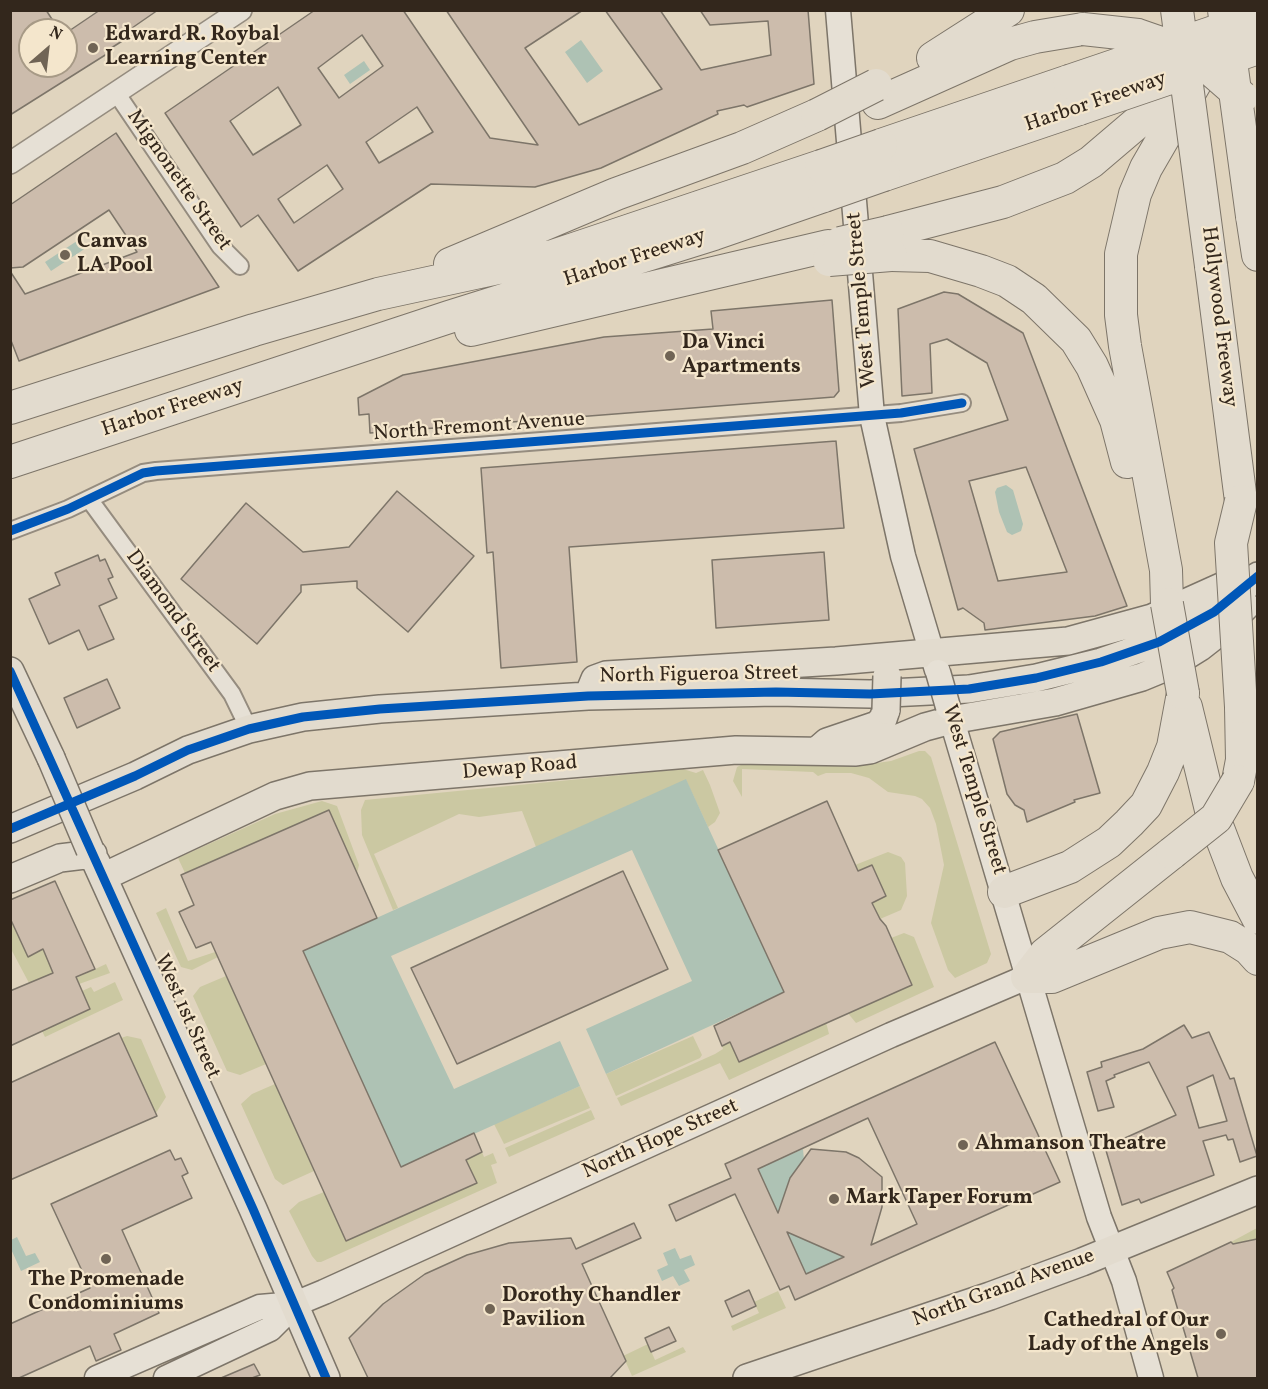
<!DOCTYPE html>
<html>
<head>
<meta charset="utf-8">
<style>
	body { margin:0 }
	#map { position:relative; width:1268px; height:1389px; overflow:hidden; background:#e0d4be; font-family:Vollkorn,serif }
	canvas { display:block }
	.frame { position:absolute; inset:0; border:12px solid #33271c; pointer-events:none }
	.north { position:absolute; left:18px; top:18px; width:60px; height:60px; box-sizing:border-box; background:#f4e6cc; border:2px solid #a79a86; border-radius:50%; rotate:28deg; font-size:16px; font-weight:700; line-height:24px; text-align:center; color:#33271c }
	.north::after { content:''; display:block; margin:auto; width:21px; height:27px; background:#706455; clip-path:polygon(50% 0,100% 100%,50% 72%,0 100%) }
</style>
</head>
<body>
<div id="map">
<canvas width="1268" height="1389"></canvas>
<div class="frame"></div>
<div class="north">N</div>
</div>
<script>
const context = document.querySelector('canvas').getContext('2d');
context.lineJoin = 'round';
function fillPath(path, color) { context.fillStyle = color; context.fill(path, 'evenodd'); }
const toPath = rows => new Path2D(rows.map(r => 'M' + r).join(''));
function trace(path, color, width, dash) { context.strokeStyle = color; context.lineWidth = width; context.lineCap = dash ? 'butt' : 'round'; context.setLineDash(dash || []); context.stroke(path); }
function write(font, color, halo, rows, align = 'center') {
  context.font = font + ' Vollkorn,serif'; context.lineWidth = 4.5; context.setLineDash([]); context.textBaseline = 'middle'; context.strokeStyle = halo; context.fillStyle = color; for (const [text, x, y, turn = 0] of rows) {
    context.save(); context.translate(x, y); context.rotate((+turn || 0) * Math.PI / 180); context.textAlign = isNaN(turn) ? turn : align; if (halo) context.strokeText(text, 0, 0); context.fillText(text, 0, 0); context.restore();
  }
}
const green = toPath([
	[919,751,925,751,931,757,991,954,987,963,955,978,948,970,931,923,944,865,936,824,930,808,922,799,915,796,888,792,869,778,851,773,826,773,818,776,813,772,742,769,742,797,733,781,737,767,747,762,863,765,891,761],
	[683,769,696,773,703,770,710,785,720,813,715,822,708,827,686,780,536,847,522,811,479,817,459,814,374,854,398,908,393,910,362,835,361,810,365,800],
	[322,801,337,806,359,865,357,873,329,810,185,873,178,858,275,814],
	[888,852,901,857,905,863,907,896,901,910,880,919,855,865],
	[166,908,188,961,215,952,218,957,192,970,181,967,156,913],
	[10,918,28,956,43,949,53,973,29,983,11,949],
	[904,933,914,937,934,987,856,1023,847,1012,912,985,891,938],
	[106,964,110,973,79,984,76,978],
	[226,976,266,1064,240,1075,227,1071,193,996,200,987],
	[115,982,123,1000,45,1037,42,1031,82,991,91,987,94,992],
	[826,1022,829,1034,729,1080,720,1063,621,1106,617,1098,715,1054,723,1049,722,1046,730,1042,740,1062],
	[119,1033,121,1038,127,1036,141,1039,166,1097,156,1113,149,1116,38,1071],
	[693,1036,702,1055,700,1058,616,1096,606,1074],
	[275,1084,314,1171,283,1185,275,1179,241,1104,252,1094],
	[580,1086,590,1108,504,1144,494,1124],
	[591,1110,595,1119,509,1157,505,1148],
	[482,1152,484,1157,493,1153,497,1163,491,1165,497,1183,321,1262,317,1262,312,1256,289,1211,299,1202,324,1192,346,1241,477,1183,466,1160],
	[1257,1228,1257,1239,1233,1244,1231,1242],
	[778,1291,786,1308,733,1331,731,1326,759,1313,754,1302],
	[648,1344,655,1360,683,1347,686,1352,632,1376,623,1356]
]);
const water = toPath([
	[581,40,603,71,587,83,565,52],
	[364,61,370,70,350,84,344,75],
	[80,239,86,248,51,271,45,262],
	[1006,485,1013,490,1023,524,1021,531,1012,535,1007,532,999,512,995,492,997,488],
	[686,779,784,992,606,1074,586,1029,692,981,632,850,391,956,454,1089,560,1041,580,1086,401,1167,303,951],
	[803,1149,804,1160,790,1178,786,1190,849,1255,806,1274,758,1169],
	[17,1237,26,1256,35,1253,40,1262,21,1271,11,1249,11,1240],
	[675,1248,680,1259,691,1255,695,1265,684,1270,690,1281,679,1286,673,1276,662,1281,657,1270,668,1265,663,1253]
]);
const building = toPath([
	[10,10,46,10,59,30,30,30,30,66,66,66,66,33,100,10,158,10,132,28,135,33,108,50,110,52,10,115,10,10],
	[315,10,403,10,490,138,538,145,446,10,583,10,525,48,579,125,662,89,605,10,660,10,701,70,771,55,768,21,710,25,700,10,808,10,814,84,747,107,744,105,717,111,718,114,601,168,535,187,431,184,298,271,258,215,241,227,165,113,315,10],
	[362,35,383,66,339,98,318,68,362,35],
	[278,87,301,125,253,155,230,121,278,87],
	[417,107,433,132,379,163,366,142,417,107],
	[327,165,343,189,294,223,278,199,327,165],
	[116,133,219,287,19,361,10,338,10,271,25,294,137,252,109,210,23,267,10,268,10,205,116,133],
	[944,292,958,294,1023,333,1127,606,1095,616,985,630,984,623,963,608,958,610,914,449,1008,420,987,363,947,339,930,344,932,393,902,396,898,309,944,292],
	[1026,467,1067,572,998,581,969,481,1026,467],
	[832,300,839,391,834,397,370,433,369,414,359,415,358,398,403,375,604,337,713,329,711,311,832,300],
	[836,441,844,528,569,547,577,662,501,668,493,552,487,553,481,468,836,441],
	[397,491,474,556,408,632,357,588,357,581,301,585,301,592,257,644,181,579,246,503,303,552,349,547,397,491],
	[824,552,829,620,716,628,712,560,824,552],
	[98,555,100,561,105,559,113,577,108,579,117,598,99,606,114,639,88,650,79,630,49,644,29,599,60,585,55,573,98,555],
	[107,679,120,708,77,728,64,698,107,679],
	[1077,714,1100,793,1074,800,1075,802,1027,822,1024,810,1015,805,1007,794,993,739,1000,732,1077,714],
	[827,801,858,871,872,865,886,896,872,903,880,919,886,926,912,985,739,1062,730,1042,722,1046,714,1026,784,992,718,850,827,801],
	[329,810,377,918,303,951,401,1167,474,1133,482,1152,466,1160,477,1183,346,1241,211,942,196,948,179,912,194,905,181,875,329,810],
	[623,871,668,969,457,1064,411,968,623,871],
	[55,881,95,969,76,977,90,1009,10,1046,10,991,53,973,43,949,28,957,10,918,10,900,55,881],
	[1184,1025,1192,1038,1209,1032,1230,1079,1234,1078,1257,1156,1240,1162,1233,1139,1228,1140,1226,1135,1203,1141,1214,1175,1141,1203,1139,1199,1122,1205,1105,1147,1176,1115,1149,1062,1114,1075,1115,1077,1106,1081,1114,1107,1098,1111,1087,1072,1102,1067,1101,1062,1143,1049,1184,1025],
	[1213,1075,1227,1121,1199,1128,1187,1087,1213,1075],
	[119,1033,157,1116,10,1180,10,1083,119,1033],
	[995,1042,1060,1182,795,1300,789,1286,780,1290,735,1194,676,1221,669,1205,731,1178,725,1164,995,1042],
	[868,1118,917,1224,871,1245,882,1207,882,1177,859,1158,846,1152,811,1149,790,1178,778,1213,758,1169,868,1118],
	[787,1232,844,1257,806,1274,787,1232],
	[170,1150,175,1160,181,1158,188,1173,182,1176,192,1198,122,1230,159,1313,114,1334,121,1350,96,1361,90,1346,19,1378,10,1378,10,1324,90,1288,51,1204,170,1150],
	[634,1223,641,1238,582,1264,626,1361,610,1378,368,1378,349,1338,383,1304,425,1274,467,1255,509,1243,571,1238,576,1249,634,1223],
	[1257,1239,1257,1378,1198,1378,1172,1290,1174,1288,1167,1272,1231,1242,1233,1244,1257,1239],
	[749,1290,756,1306,732,1317,725,1301,749,1290],
	[669,1327,676,1341,651,1352,645,1338,669,1327],
	[254,1364,260,1375,252,1378,221,1378,254,1364]
]);
const minor = toPath([
	[117,94,220,246,240,266],
	[89,499,232,694,249,729],
	[10,531,68,509,143,473,156,471,901,413,962,403]
]);
const tertiary = toPath([
	[10,163,241,10]
]);
const secondary = toPath([
	[838,10,872,416,903,556,937,670],
	[948,707,1099,1217,1124,1281,1151,1378],
	[97,1378,260,1307,295,1304,324,1292,891,1035,1027,977],
	[166,1378,270,1329,295,1304]
]);
const primary = toPath([
	[10,671,51,758],
	[588,696,595,679,606,675,836,661,1068,641,1152,618,1232,582],
	[819,749,827,742,877,725,883,719,886,710],
	[10,829,135,776,188,750,249,729,303,717,380,709,588,696,776,692,870,694,969,689,1036,678,1101,662,1159,642,1214,612,1258,576],
	[96,862,253,1209,326,1378],
	[103,877,275,796,310,786,736,750,856,752,870,750,925,727,951,720,1055,702,1142,677,1171,665,1200,647,1223,629,1246,606],
	[10,879,60,858,93,854],
	[747,1378,990,1296,1082,1262,1258,1190]
]);
const motorway = toPath([
	[933,58,1008,10],
	[878,103,1010,44,1035,37,1083,29],
	[881,145,1069,81],
	[884,175,1079,109],
	[1252,216,1258,255],
	[888,232,1003,202,1065,178,1091,162,1138,122,1183,65],
	[891,255,930,256,981,271,1007,281,1034,299,1076,340,1092,366,1116,420,1127,462],
	[450,264,616,194,742,148,817,115],
	[1211,266,1241,501],
	[471,330,828,246],
	[10,408,254,330,378,294,553,256,821,166],
	[10,462,449,317,714,234,824,196],
	[1167,604,1166,570,1125,346,1121,315,1121,254,1135,194,1146,168,1197,80],
	[1186,707,1211,810,1237,878,1258,918],
	[1238,781,1242,760,1241,707],
	[1004,892,1070,867,1109,842,1129,823,1146,805,1163,772,1173,747,1183,693],
	[1027,977,1052,977,1159,933,1190,927,1230,937,1249,949,1258,959],
	[1027,977,1045,954,1172,853]
]);
const secondaryBridge = toPath([
	[938,672,948,707]
]);
const primaryBridge = toPath([
	[886,710,887,676],
	[51,758,90,850]
]);
const motorwayBridge = toPath([
	[1177,10,1211,266],
	[1224,10,1252,216],
	[1083,29,1138,35,1164,44,1210,69,1242,97],
	[1069,81,1258,17],
	[1079,109,1258,48],
	[817,115,876,85],
	[821,166,881,145],
	[824,196,884,175],
	[840,243,888,232],
	[829,260,891,255],
	[1167,604,1183,693],
	[1241,707,1231,543,1241,501],
	[1172,853,1216,818,1238,781]
]);
const cycleway = toPath([
	[10,531,68,509,143,473,156,471,901,413,962,403],
	[10,671,253,1209,326,1378],
	[10,829,135,776,188,750,249,729,303,717,380,709,588,696,776,692,870,694,969,689,1036,678,1101,662,1159,642,1214,612,1258,576]
]);
const markers = [
	[93,48,6,"#706455"],
	[65,255,6,"#706455"],
	[670,356,6,"#706455"],
	[963,1145,6,"#706455"],
	[834,1199,6,"#706455"],
	[106,1259,6,"#706455"],
	[490,1309,6,"#706455"],
	[1221,1334,6,"#706455"]
];
const poiNames = [
	["Edward R. Roybal",105,36],
	["Learning Center",105,60],
	["Canvas",77,243],
	["LA Pool",77,267],
	["Da Vinci",682,344],
	["Apartments",682,368],
	["Ahmanson Theatre",975,1145],
	["Mark Taper Forum",846,1199],
	["The Promenade",106,1281,"center"],
	["Condominiums",106,1305,"center"],
	["Dorothy Chandler",502,1297],
	["Pavilion",502,1321],
	["Cathedral of Our",1209,1322,"right"],
	["Lady of the Angels",1209,1346,"right"]
];
const streetNames = [
	["Harbor Freeway",1096,103,-19],
	["Mignonette Street",178,181,55],
	["Harbor Freeway",635,259,-18],
	["West Temple Street",863,300,-95],
	["Hollywood Freeway",1218,317,83],
	["Harbor Freeway",173,409,-18],
	["North Fremont Avenue",479,428,-4],
	["Diamond Street",172,612,54],
	["North Figueroa Street",699,676,-1],
	["Dewap Road",520,769,-5],
	["West Temple Street",973,790,73],
	["West 1st Street",186,1017,66],
	["North Hope Street",661,1140,-24],
	["North Grand Avenue",1004,1289,-20]
];
fillPath(green, '#cbc8a2');
fillPath(water, '#aec2b4');
fillPath(building, '#ccbcac');
trace(building, '#7d7569', 1.5);
trace(minor, '#958c7f', 20);
trace(tertiary, '#958c7f', 24);
trace(secondary, '#7d7569', 27);
trace(primary, '#7d7569', 30);
trace(motorway, '#7d7569', 34);
trace(minor, '#e6e0d5', 16);
trace(tertiary, '#e6e0d5', 21);
trace(secondary, '#e6e0d5', 24);
trace(primary, '#e2dbce', 27);
trace(motorway, '#e2dbce', 32);
trace(secondaryBridge, '#7d7569', 27, []);
trace(primaryBridge, '#7d7569', 30, []);
trace(motorwayBridge, '#7d7569', 34, []);
trace(secondaryBridge, '#e6e0d5', 24);
trace(primaryBridge, '#e2dbce', 27);
trace(motorwayBridge, '#e2dbce', 32);
trace(cycleway, '#0057b8', 9);
for (const [x, y, r, color] of markers) { const dot = new Path2D(); dot.arc(x, y, r, 0, 2 * Math.PI); context.fillStyle = color; context.fill(dot); trace(dot, '#f4e6cc', 2); }
write('bold 21px', '#33271c', '#f4e6cc', poiNames, 'left');
write('21px', '#33271c', '#f4e6cc', streetNames);
</script>
</body>
</html>
